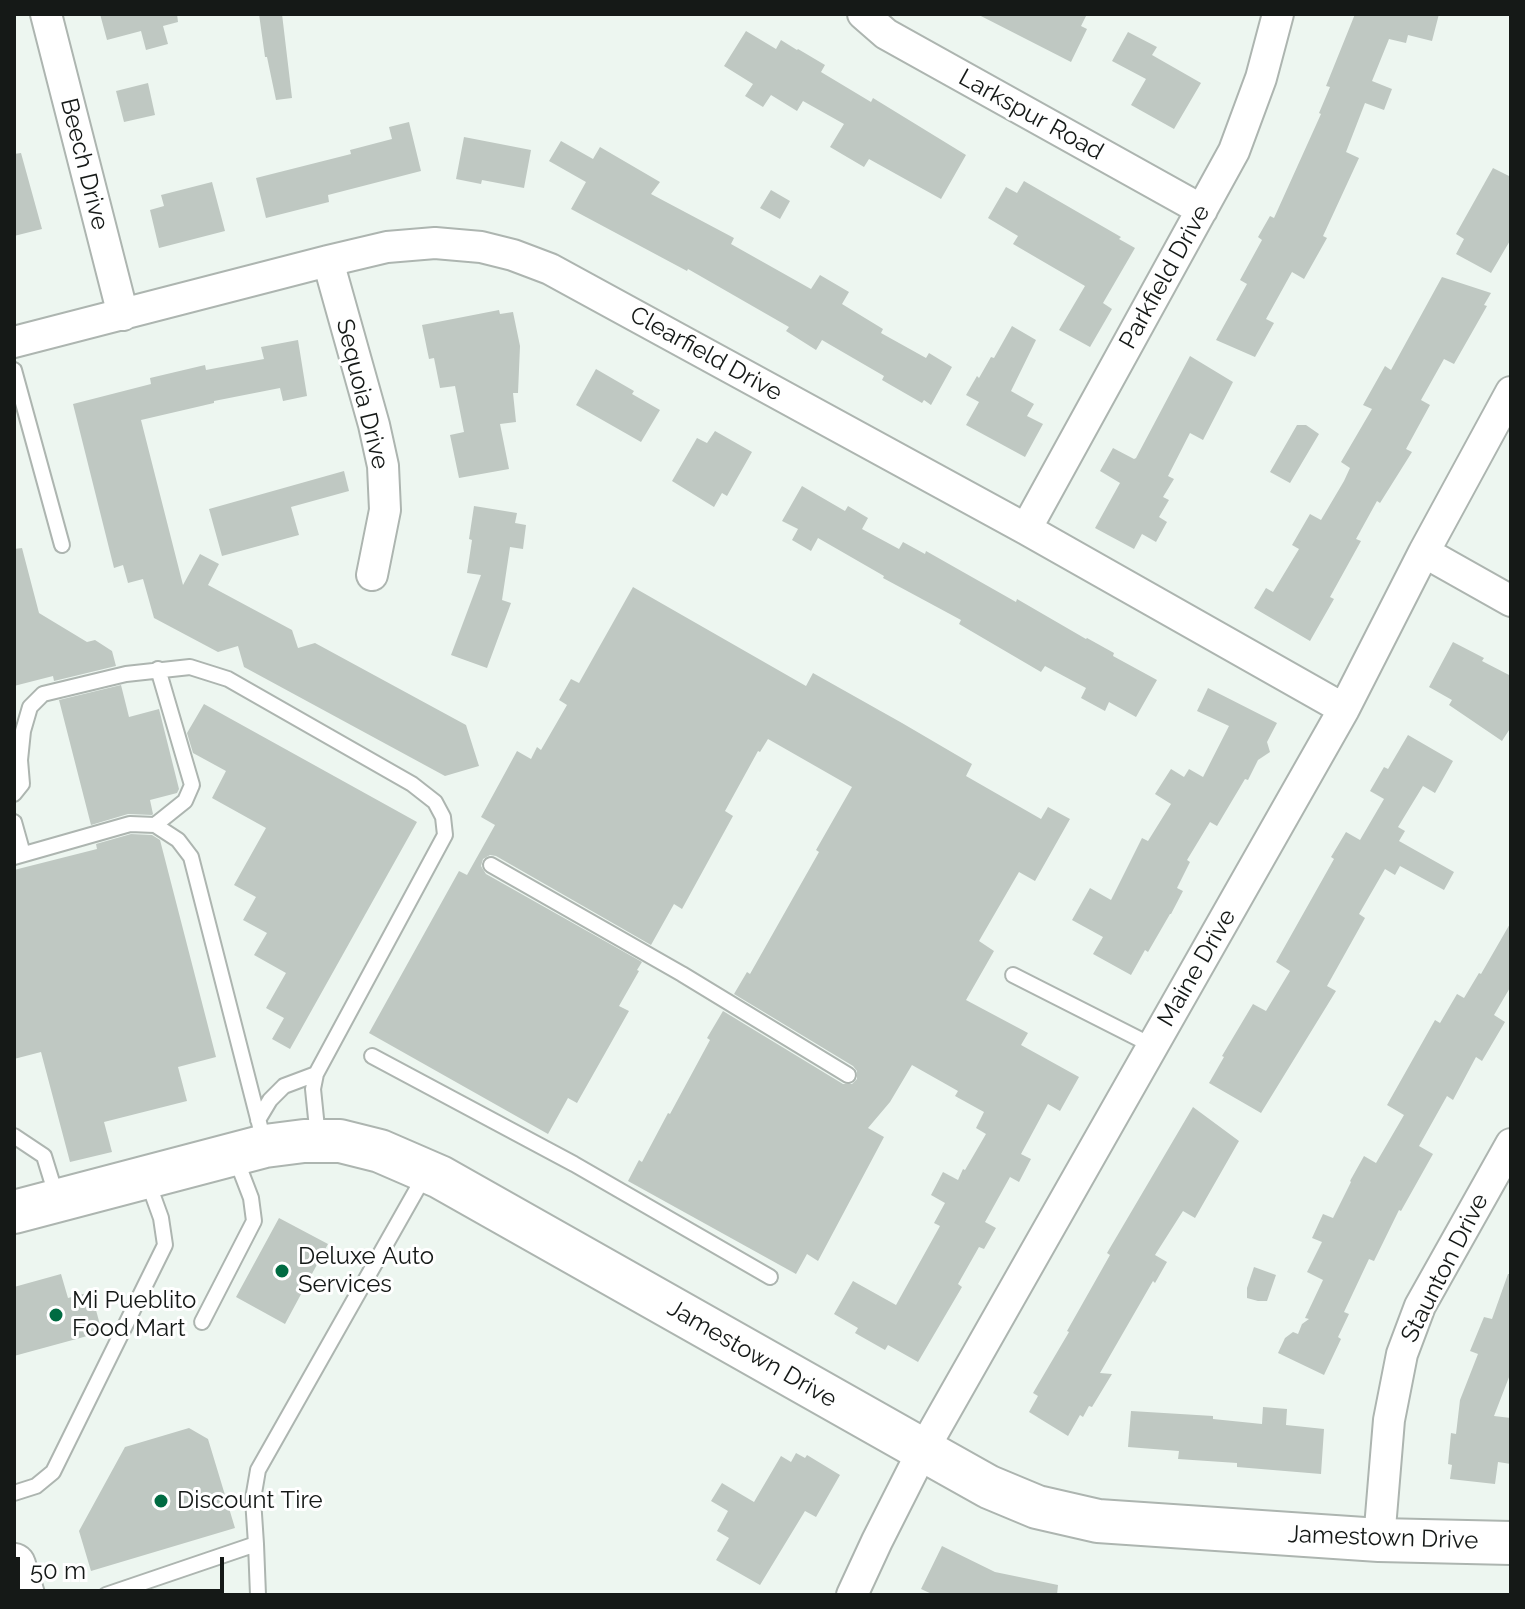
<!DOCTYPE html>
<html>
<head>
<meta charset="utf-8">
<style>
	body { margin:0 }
	#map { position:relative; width:1525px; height:1609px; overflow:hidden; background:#edf6f0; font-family:Raleway,sans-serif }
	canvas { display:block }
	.frame { position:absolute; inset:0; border:16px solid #151917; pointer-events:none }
	.scale { position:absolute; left:16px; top:1557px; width:208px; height:36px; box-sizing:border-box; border:4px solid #151917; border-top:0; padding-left:10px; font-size:24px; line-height:28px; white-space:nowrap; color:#151917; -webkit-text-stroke:6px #fff; paint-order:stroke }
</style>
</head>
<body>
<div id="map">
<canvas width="1525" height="1609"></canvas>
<div class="frame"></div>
<div class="scale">50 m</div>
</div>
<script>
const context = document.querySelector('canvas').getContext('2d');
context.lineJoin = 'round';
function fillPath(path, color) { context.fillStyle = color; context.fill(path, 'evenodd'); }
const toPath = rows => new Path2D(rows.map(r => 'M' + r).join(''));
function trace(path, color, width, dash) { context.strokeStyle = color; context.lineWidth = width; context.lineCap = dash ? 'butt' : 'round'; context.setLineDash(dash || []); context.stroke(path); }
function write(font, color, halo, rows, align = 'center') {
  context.font = font + ' Raleway,sans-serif'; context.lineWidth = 6; context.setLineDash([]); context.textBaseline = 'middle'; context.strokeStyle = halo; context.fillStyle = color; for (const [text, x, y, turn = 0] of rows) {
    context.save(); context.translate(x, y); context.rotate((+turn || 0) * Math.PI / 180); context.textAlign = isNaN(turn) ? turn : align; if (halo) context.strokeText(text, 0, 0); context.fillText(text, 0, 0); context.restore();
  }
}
const building = toPath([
	[100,14,177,14,178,22,163,26,168,44,146,50,141,31,107,40],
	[259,14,282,14,292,98,276,100,267,57,265,57],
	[977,14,1087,14,1081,26,1087,29,1071,62],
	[1355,14,1439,14,1432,41,1408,35,1406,43,1389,39,1372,81,1392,89,1384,110,1365,103,1346,152,1359,158,1323,236,1327,238,1304,279,1292,272,1266,319,1274,323,1255,357,1216,340,1247,284,1240,280,1262,240,1258,237,1270,216,1274,218,1321,114,1319,113,1330,87,1326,86],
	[746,31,776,49,781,40,797,50,798,49,825,65,821,72,871,102,873,98,966,155,941,199,869,159,864,167,830,147,844,124,803,101,797,111,771,95,763,107,745,96,753,84,724,66],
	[1128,32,1157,47,1152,55,1201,83,1174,129,1131,105,1146,79,1112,61],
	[148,83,155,115,124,122,116,91],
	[409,122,421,171,328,195,329,202,266,218,256,178,351,154,350,150,392,139,389,127],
	[464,137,531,150,524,188,482,180,481,184,456,179],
	[561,141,593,159,600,147,660,182,651,194,734,238,731,244,811,289,820,275,849,292,842,304,883,329,881,333,926,358,929,353,952,367,931,405,924,400,922,403,882,380,884,376,822,340,816,350,786,331,789,327,688,269,687,271,571,209,586,182,549,161],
	[21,153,42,229,14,236,14,154],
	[1493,168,1511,177,1511,239,1491,273,1456,254,1464,239,1456,234],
	[1024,181,1121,237,1119,239,1135,248,1103,303,1112,309,1090,347,1059,330,1085,286,1013,244,1018,236,988,218,1006,187,1017,193],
	[212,182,225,231,159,248,150,210,164,206,161,195],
	[771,190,790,201,780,219,760,208],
	[1442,277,1491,293,1484,305,1487,306,1454,364,1444,359,1421,400,1430,405,1406,449,1412,452,1380,503,1377,501,1356,539,1361,541,1330,597,1334,599,1310,641,1254,608,1266,588,1273,592,1299,549,1292,545,1310,514,1321,520,1344,481,1350,468,1341,462,1372,409,1363,405,1385,366,1391,370],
	[499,310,500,314,513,312,520,346,518,393,513,393,516,422,500,424,509,469,459,478,450,435,464,432,455,386,440,388,434,358,429,359,422,325],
	[1012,326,1036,340,1011,391,1034,404,1027,416,1043,424,1025,457,966,425,979,402,966,395,977,376,979,378,991,357,994,358],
	[298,340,307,396,283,401,280,388,214,401,214,403,141,420,183,585,200,554,219,564,208,585,292,630,298,648,315,643,466,725,479,766,445,776,244,667,238,646,218,652,154,618,143,579,128,583,123,565,114,568,73,404,151,384,150,378,205,365,206,370,264,359,261,347],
	[1190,356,1233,382,1203,440,1190,433,1168,476,1174,479,1163,497,1169,500,1159,517,1167,522,1156,542,1142,534,1134,549,1095,528,1120,483,1100,471,1113,448,1134,459,1136,458],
	[596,369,634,391,632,394,660,410,641,442,576,405],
	[1297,425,1306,425,1319,434,1290,483,1270,472],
	[715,431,752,452,727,496,722,493,714,507,672,481,697,438,707,443],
	[344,471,349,491,291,507,299,535,222,556,209,509],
	[802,486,845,511,848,506,868,518,862,529,899,549,903,542,925,554,926,551,1016,602,1017,599,1086,639,1087,638,1114,653,1113,656,1157,680,1136,717,1109,702,1105,711,1081,698,1086,688,1045,666,1041,672,959,624,961,620,883,578,884,576,818,538,811,551,792,540,798,529,782,521],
	[474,506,517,513,515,523,526,525,523,549,510,547,502,600,511,603,487,668,451,655,481,575,467,573,472,540,469,539],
	[22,548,39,613,87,642,95,640,112,651,116,666,54,681,53,676,14,686,14,549],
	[633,587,806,686,813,673,902,723,972,764,966,776,1041,819,1048,807,1070,819,1035,881,1019,872,979,941,994,951,966,1000,1028,1033,1021,1045,1079,1077,1060,1111,1048,1104,1021,1154,1031,1159,1019,1182,1010,1177,985,1222,996,1228,984,1249,979,1247,958,1284,962,1287,918,1362,888,1345,885,1350,855,1333,858,1328,834,1314,853,1281,896,1305,940,1226,934,1223,945,1203,931,1195,943,1172,958,1180,963,1169,965,1170,986,1134,976,1128,984,1112,955,1096,958,1091,912,1065,890,1102,868,1128,884,1137,818,1261,807,1254,796,1274,628,1181,639,1160,642,1162,668,1113,670,1114,710,1040,707,1038,723,1011,843,1084,852,1084,857,1079,857,1071,853,1066,734,994,747,972,750,974,819,852,816,850,852,787,768,739,760,752,758,751,725,811,733,816,682,909,674,904,651,945,496,856,490,855,483,859,481,866,486,874,642,962,637,970,639,971,619,1006,629,1011,577,1103,568,1098,548,1134,369,1033,459,871,467,875,495,825,481,817,517,751,531,759,537,747,541,750,567,705,559,700,571,679,579,683],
	[1453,642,1484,658,1482,661,1511,676,1511,727,1502,741,1449,705,1452,700,1429,687],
	[121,685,129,717,159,709,179,789,177,793,150,800,153,814,152,815,128,814,91,825,59,700],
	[1208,688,1277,723,1267,742,1270,752,1258,760,1248,780,1245,779,1217,826,1210,822,1187,860,1190,862,1177,888,1183,891,1171,914,1170,914,1148,952,1145,950,1131,975,1093,954,1103,937,1072,920,1090,888,1111,900,1142,838,1148,841,1171,804,1155,794,1171,769,1184,777,1189,769,1203,777,1229,726,1197,711],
	[204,704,417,822,290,1049,272,1039,284,1018,266,1008,286,973,254,955,267,933,243,920,256,897,234,885,266,828,212,798,226,771,193,753,187,733],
	[1408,735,1453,761,1435,793,1423,786,1398,827,1405,831,1399,841,1454,872,1444,890,1400,866,1395,875,1385,869,1359,914,1365,918,1327,986,1336,991,1261,1113,1209,1083,1224,1057,1222,1056,1253,1004,1266,1011,1290,971,1276,962,1334,859,1331,857,1346,832,1360,840,1384,799,1370,791,1384,767,1388,769],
	[131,834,152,835,160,840,216,1057,178,1067,187,1101,104,1122,112,1152,70,1162,41,1052,14,1059,14,870,97,849,96,844],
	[1511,922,1511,986,1494,1015,1505,1022,1482,1061,1476,1057,1453,1100,1447,1096,1419,1146,1433,1154,1401,1211,1399,1210,1374,1261,1369,1259,1344,1312,1349,1314,1338,1337,1341,1339,1324,1375,1278,1353,1285,1338,1293,1332,1298,1334,1302,1324,1309,1319,1305,1318,1323,1280,1307,1272,1322,1242,1312,1238,1323,1214,1333,1218,1351,1182,1350,1181,1364,1156,1376,1163,1404,1115,1387,1105,1435,1020,1440,1023,1457,994,1464,998,1479,973,1481,974],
	[1193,1107,1239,1141,1195,1218,1183,1211,1155,1255,1167,1262,1155,1283,1153,1281,1100,1373,1112,1374,1092,1407,1089,1406,1083,1417,1080,1415,1068,1436,1029,1412,1038,1396,1033,1393,1069,1332,1067,1331,1110,1255,1107,1253],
	[279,1218,328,1244,285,1324,236,1297],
	[1254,1267,1276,1275,1267,1301,1258,1301,1247,1298,1247,1288],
	[61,1274,68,1298,91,1292,102,1332,14,1356,14,1287],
	[1508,1274,1511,1274,1511,1372,1494,1416,1511,1418,1511,1464,1498,1462,1495,1484,1450,1479,1452,1465,1448,1464,1451,1433,1456,1434,1460,1400,1478,1354,1470,1351,1484,1317,1492,1319],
	[1263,1407,1287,1409,1286,1425,1324,1429,1321,1474,1237,1467,1237,1463,1178,1459,1179,1451,1128,1447,1131,1411,1213,1416,1213,1419,1262,1424],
	[189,1428,208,1439,235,1528,91,1571,79,1531,125,1447],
	[796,1453,805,1458,807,1455,840,1475,816,1517,805,1511,760,1585,716,1560,729,1538,717,1531,728,1511,711,1501,722,1483,754,1502,781,1456,791,1462],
	[942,1546,995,1572,1058,1585,1057,1595,934,1595,921,1589]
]);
const lane = toPath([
	[14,370,62,545],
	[14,794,22,784,20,760,23,731,30,707,43,694,126,674,190,667,228,679,412,784,435,802,443,817,445,835,316,1074,313,1089,318,1138],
	[14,822,23,854],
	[155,825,185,801,192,785,158,669],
	[14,857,130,824,155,825,178,840,191,857,264,1142],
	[491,865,682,974,848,1075],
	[1013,975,1153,1046],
	[372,1056,574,1164,770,1277],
	[258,1120,270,1100,284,1086,316,1074],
	[14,1136,44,1156,57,1198],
	[202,1322,254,1221,251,1198,236,1159],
	[14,1493,36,1486,53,1472,165,1245,161,1218,148,1182],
	[256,1544,258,1595],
	[106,1595,256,1544,253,1499,258,1470,425,1175]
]);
const street = toPath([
	[46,14,123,315],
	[863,14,886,34,1202,210],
	[328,261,374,425,383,466,385,510,372,575],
	[14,342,328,261,387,247,435,243,481,247,513,255,550,269,1026,529,1344,709],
	[1026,529,1234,151,1261,78,1278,14],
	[1424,552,1511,601],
	[1379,1540,1389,1420,1402,1354,1420,1306,1511,1144],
	[852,1595,877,1541,923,1450,1344,709,1424,552,1511,392]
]);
const secondary = toPath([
	[14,1212,265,1146,304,1141,340,1141,380,1151,440,1177,923,1450,989,1487,1037,1507,1098,1521,1379,1540,1511,1543],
	[14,1565,23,1595]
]);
const markers = [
	[282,1271,8,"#006b42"],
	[56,1315,8,"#006b42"],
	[161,1501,8,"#006b42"]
];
const streetNames = [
	["Larkspur Road",1031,115,29],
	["Beech Drive",84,164,76],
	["Parkfield Drive",1165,277,-61],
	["Clearfield Drive",706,354,29],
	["Sequoia Drive",362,394,76],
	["Maine Drive",1197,968,-60],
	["Staunton Drive",1445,1268,-63],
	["Jamestown Drive",752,1354,30],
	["Jamestown Drive",1383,1538,2]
];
const poiNames = [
	["Deluxe Auto",298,1257],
	["Services",298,1285],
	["Mi Pueblito",72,1301],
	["Food Mart",72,1329],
	["Discount Tire",177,1501]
];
fillPath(building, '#bfc8c2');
trace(lane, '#adb5b0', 18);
trace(street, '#adb5b0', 34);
trace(secondary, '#adb5b0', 46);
trace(lane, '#fff', 14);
trace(street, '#fff', 30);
trace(secondary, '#fff', 42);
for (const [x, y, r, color] of markers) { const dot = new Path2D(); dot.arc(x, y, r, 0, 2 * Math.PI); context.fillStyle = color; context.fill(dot); trace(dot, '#fff', 3); }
write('24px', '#151917', '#fff', streetNames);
write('24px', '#151917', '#fff', poiNames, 'left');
</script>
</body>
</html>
